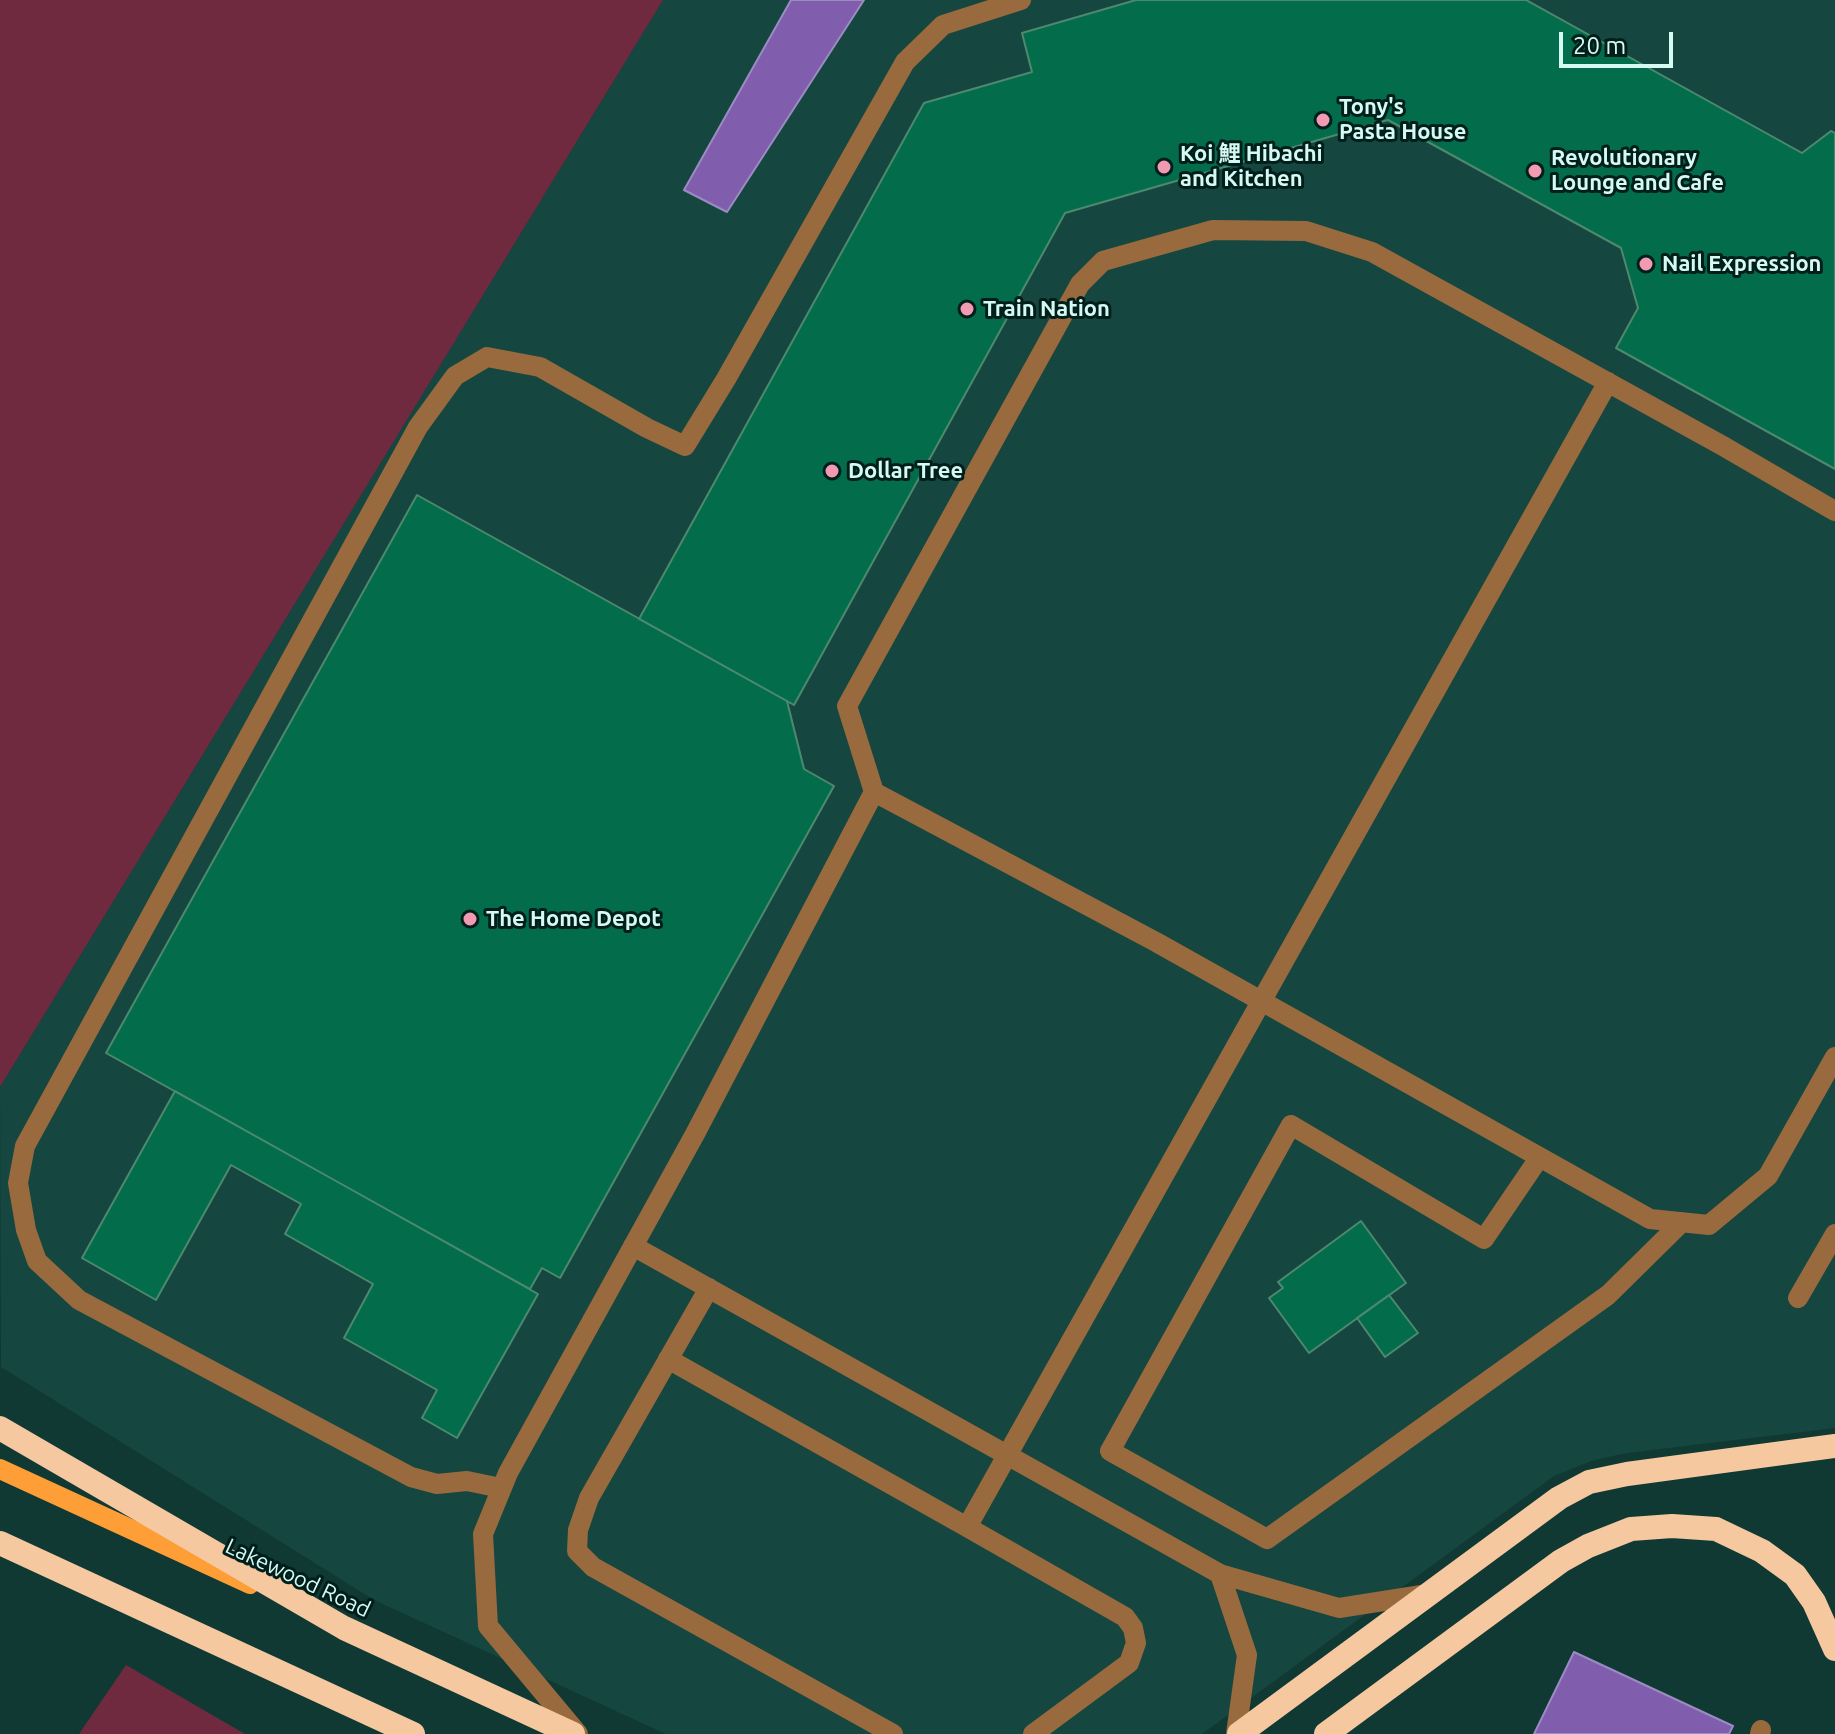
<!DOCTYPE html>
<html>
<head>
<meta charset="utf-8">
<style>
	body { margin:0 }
	#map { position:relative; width:1835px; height:1734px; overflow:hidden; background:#103934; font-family:Ubuntu,sans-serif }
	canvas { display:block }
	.scale { position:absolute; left:1559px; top:32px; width:114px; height:36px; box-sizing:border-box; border:4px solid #d6faf3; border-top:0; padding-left:10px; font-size:24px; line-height:28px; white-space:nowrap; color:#d6faf3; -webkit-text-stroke:6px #001f1b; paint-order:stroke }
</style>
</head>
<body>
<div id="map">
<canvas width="1835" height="1734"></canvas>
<div class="scale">20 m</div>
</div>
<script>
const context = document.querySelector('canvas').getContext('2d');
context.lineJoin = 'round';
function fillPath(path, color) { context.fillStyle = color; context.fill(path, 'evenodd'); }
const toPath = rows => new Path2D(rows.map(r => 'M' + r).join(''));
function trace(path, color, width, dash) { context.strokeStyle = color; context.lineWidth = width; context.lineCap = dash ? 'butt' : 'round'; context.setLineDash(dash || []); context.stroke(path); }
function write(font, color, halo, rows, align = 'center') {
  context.font = font + ' Ubuntu,"Noto Sans SC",sans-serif'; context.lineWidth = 6; context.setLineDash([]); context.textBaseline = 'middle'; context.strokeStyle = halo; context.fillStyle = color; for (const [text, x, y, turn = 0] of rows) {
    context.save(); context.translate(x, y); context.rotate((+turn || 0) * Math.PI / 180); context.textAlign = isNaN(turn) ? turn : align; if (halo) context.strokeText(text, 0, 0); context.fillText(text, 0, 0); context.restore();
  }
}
const built = toPath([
	[663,0,1835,0,1835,1428,1627,1453,1594,1460,1554,1476,1202,1734,666,1734,374,1600,1,1367,0,1087]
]);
const green = toPath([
	[0,0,663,0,0,1087],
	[126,1665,245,1734,79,1734]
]);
const water = toPath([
	[791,0,864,0,727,212,684,190,791,0],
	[1574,1652,1733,1726,1729,1734,1534,1734,1574,1652]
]);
const building = toPath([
	[1136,0,1526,0,1802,153,1831,131,1835,133,1835,469,1616,348,1638,308,1621,248,1388,120,1065,213,794,705,639,619,924,103,1032,72,1022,33,1136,0],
	[417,495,787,701,804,769,834,786,560,1278,542,1268,530,1289,106,1053,417,495],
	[175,1091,538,1294,457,1438,422,1418,437,1390,344,1338,373,1284,285,1234,301,1204,231,1165,156,1300,82,1258,175,1091],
	[1361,1221,1406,1283,1309,1353,1269,1298,1283,1288,1278,1282,1361,1221],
	[1389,1295,1418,1333,1385,1357,1357,1318,1389,1295]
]);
const lane = toPath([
	[874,792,1156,942,1650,1219,1709,1225,1768,1176,1835,1057],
	[1539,1158,1484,1239,1291,1125,1110,1451,1267,1539,1608,1295,1682,1222],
	[633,1246,1220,1574,1339,1608,1428,1594],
	[709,1288,589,1498,578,1530,577,1551,593,1567,893,1734],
	[1798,1298,1835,1234],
	[668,1359,967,1527],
	[501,1488,467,1481,437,1484,411,1477,79,1300,37,1261,26,1230,18,1183,25,1146,418,427,455,376,487,357,540,367,647,428,685,446,726,379,905,62,943,25,1021,0],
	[1220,1574,1247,1655,1236,1734],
	[578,1734,488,1626,483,1534,508,1473,695,1134,874,792,847,706,1080,284,1103,261,1213,230,1306,231,1372,252,1723,446,1835,511],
	[1033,1734,1129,1663,1136,1643,1133,1628,1125,1617,967,1527,1608,382],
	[1760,1734,1761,1730]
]);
const primary = toPath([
	[0,1469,250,1584]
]);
const highway = toPath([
	[0,1428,344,1628,573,1734],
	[0,1543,413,1734],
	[1239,1734,1559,1498,1589,1482,1627,1474,1835,1446],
	[1326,1734,1561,1561,1588,1546,1631,1529,1672,1526,1716,1529,1762,1551,1795,1575,1814,1602,1835,1649]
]);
const markers = [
	[1323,120,8,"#f19ab1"],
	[1164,167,8,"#f19ab1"],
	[1535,171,8,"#f19ab1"],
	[1646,264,8,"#f19ab1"],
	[967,309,8,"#f19ab1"],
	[832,471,8,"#f19ab1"],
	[470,919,8,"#f19ab1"]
];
const poiNames = [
	["Tony's",1339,107],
	["Pasta House",1339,132],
	["Koi 鯉 Hibachi",1180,154],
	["and Kitchen",1180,179],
	["Revolutionary",1551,158],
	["Lounge and Cafe",1551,183],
	["Nail Expression",1662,264],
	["Train Nation",983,309],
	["Dollar Tree",848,471],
	["The Home Depot",486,919]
];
const streetNames = [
	["Lakewood Road",298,1578,25]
];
fillPath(built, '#164640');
fillPath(green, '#702a40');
fillPath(water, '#815dad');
trace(water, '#9a8cc2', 2);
fillPath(building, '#036d4b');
trace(building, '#4d896e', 2);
trace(lane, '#986a3e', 20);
trace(primary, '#fe9e37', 20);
trace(highway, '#f6c8a0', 24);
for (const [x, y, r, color] of markers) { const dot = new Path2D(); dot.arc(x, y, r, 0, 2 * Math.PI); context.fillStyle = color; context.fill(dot); trace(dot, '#001f1b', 3); }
write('bold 22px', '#d6faf3', '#001f1b', poiNames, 'left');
write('22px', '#d6faf3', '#001f1b', streetNames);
</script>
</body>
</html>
